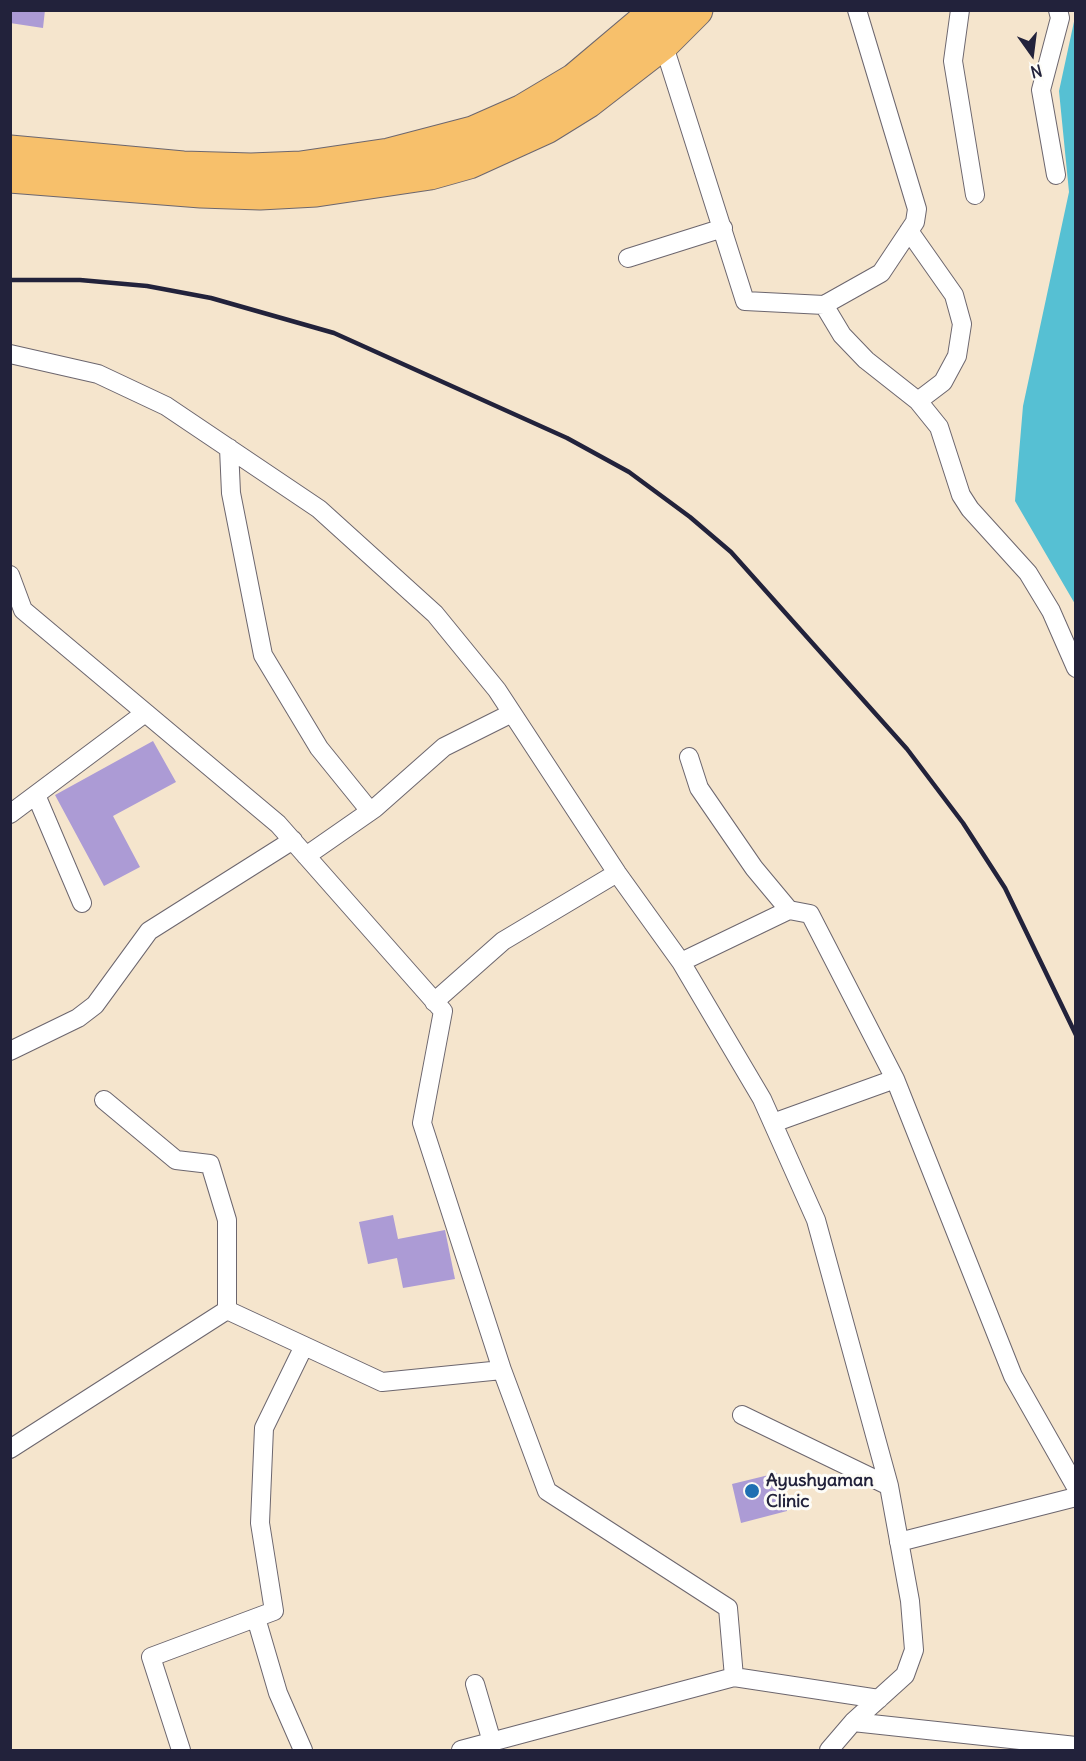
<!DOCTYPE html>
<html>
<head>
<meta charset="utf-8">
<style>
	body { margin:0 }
	#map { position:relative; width:1086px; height:1761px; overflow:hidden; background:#f5e5cd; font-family:Delius,sans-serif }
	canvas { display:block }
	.frame { position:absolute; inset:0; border:12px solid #22223b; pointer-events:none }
	.north { position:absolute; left:1002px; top:24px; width:60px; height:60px; -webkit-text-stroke:4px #fdfcf7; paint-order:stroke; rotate:166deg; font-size:16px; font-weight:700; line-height:24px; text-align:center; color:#22223b }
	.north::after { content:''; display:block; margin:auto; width:21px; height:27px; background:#22223b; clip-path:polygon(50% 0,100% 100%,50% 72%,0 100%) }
</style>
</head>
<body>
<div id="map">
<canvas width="1086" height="1761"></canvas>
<div class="frame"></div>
<div class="north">N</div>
</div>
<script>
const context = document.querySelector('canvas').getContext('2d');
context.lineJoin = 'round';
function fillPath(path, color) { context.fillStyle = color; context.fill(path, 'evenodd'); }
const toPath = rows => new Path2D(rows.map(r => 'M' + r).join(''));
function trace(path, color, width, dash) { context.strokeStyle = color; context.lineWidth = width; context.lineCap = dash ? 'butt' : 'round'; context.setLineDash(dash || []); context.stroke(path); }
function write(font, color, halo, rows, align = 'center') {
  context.font = font + ' Delius,sans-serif'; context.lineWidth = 6; context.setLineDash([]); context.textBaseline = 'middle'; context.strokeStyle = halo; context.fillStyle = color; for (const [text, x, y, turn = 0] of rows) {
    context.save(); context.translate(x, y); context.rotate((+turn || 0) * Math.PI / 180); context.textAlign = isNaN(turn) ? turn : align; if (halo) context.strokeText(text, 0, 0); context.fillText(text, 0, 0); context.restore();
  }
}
const water = toPath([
	[1075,17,1075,604,1015,501,1023,406,1069,192,1059,91]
]);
const building = toPath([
	[10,10,45,10,43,28,10,23],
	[153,741,176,782,113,816,140,867,104,886,55,795],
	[393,1215,398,1239,445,1230,455,1279,403,1288,397,1258,368,1264,359,1222],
	[777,1473,787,1511,741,1523,732,1484]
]);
const street = toPath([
	[960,10,953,61,975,195],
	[663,43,745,301,824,305,881,273,915,222,917,209,857,10],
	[1056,175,1041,90,1060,18,1058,10],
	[909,231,954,295,962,324,957,356,943,382,918,401],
	[628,258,723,228],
	[824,305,842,335,866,360,918,401,939,427,961,495,970,509,1028,573,1051,611,1076,668],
	[10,354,98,374,166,406,319,509,435,614,497,690,617,873,681,962,762,1099,816,1220,889,1486,910,1601,914,1650,905,1675,853,1722,829,1750],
	[229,448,231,493,263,655,319,748,370,811],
	[10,575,23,610,278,824,443,1011,422,1123,502,1370],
	[689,757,699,788,754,868,789,910],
	[36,795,82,903],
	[10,814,145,713],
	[306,856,375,808,444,747,512,713],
	[681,962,789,910,810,914,895,1079,1013,1376,1076,1487],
	[434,1002,503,941,617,873],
	[10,1051,78,1018,95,1005,149,931,293,840],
	[773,1123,895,1079],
	[227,1310,382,1382,502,1370,547,1491,728,1608,734,1677],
	[742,1415,889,1486],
	[10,1449,227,1310,227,1220,210,1164,176,1160,104,1100],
	[899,1542,1076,1497],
	[256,1618,278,1693,303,1750],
	[475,1684,492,1742],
	[853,1722,1076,1746],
	[181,1750,151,1657,274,1611,260,1523,264,1428,304,1346],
	[461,1750,734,1677,879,1699]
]);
const highway = toPath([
	[10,152,183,168,251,170,301,168,389,155,473,133,523,111,575,80,658,10],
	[10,176,201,191,260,193,316,190,430,173,469,162,546,127,588,101,663,43,696,10]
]);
const rail = toPath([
	[10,280,80,280,147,286,211,298,334,333,567,438,629,472,690,517,731,552,907,749,963,823,1005,888,1076,1035]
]);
const markers = [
	[752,1491,8,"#1f6fb2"]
];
const poiNames = [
	["Ayushyaman",766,1481],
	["Clinic",766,1502]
];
fillPath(water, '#56c0d3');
fillPath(building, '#ac9bd5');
trace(street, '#6c666e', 20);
trace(highway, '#6c666e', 35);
trace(street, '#fff', 18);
trace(highway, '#f7c06b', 33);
trace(rail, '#22223b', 4.5);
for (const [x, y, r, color] of markers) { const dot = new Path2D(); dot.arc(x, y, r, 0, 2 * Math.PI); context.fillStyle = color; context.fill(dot); trace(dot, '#fdfcf7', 2); }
write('bold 18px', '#22223b', '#fdfcf7', poiNames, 'left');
</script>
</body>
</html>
